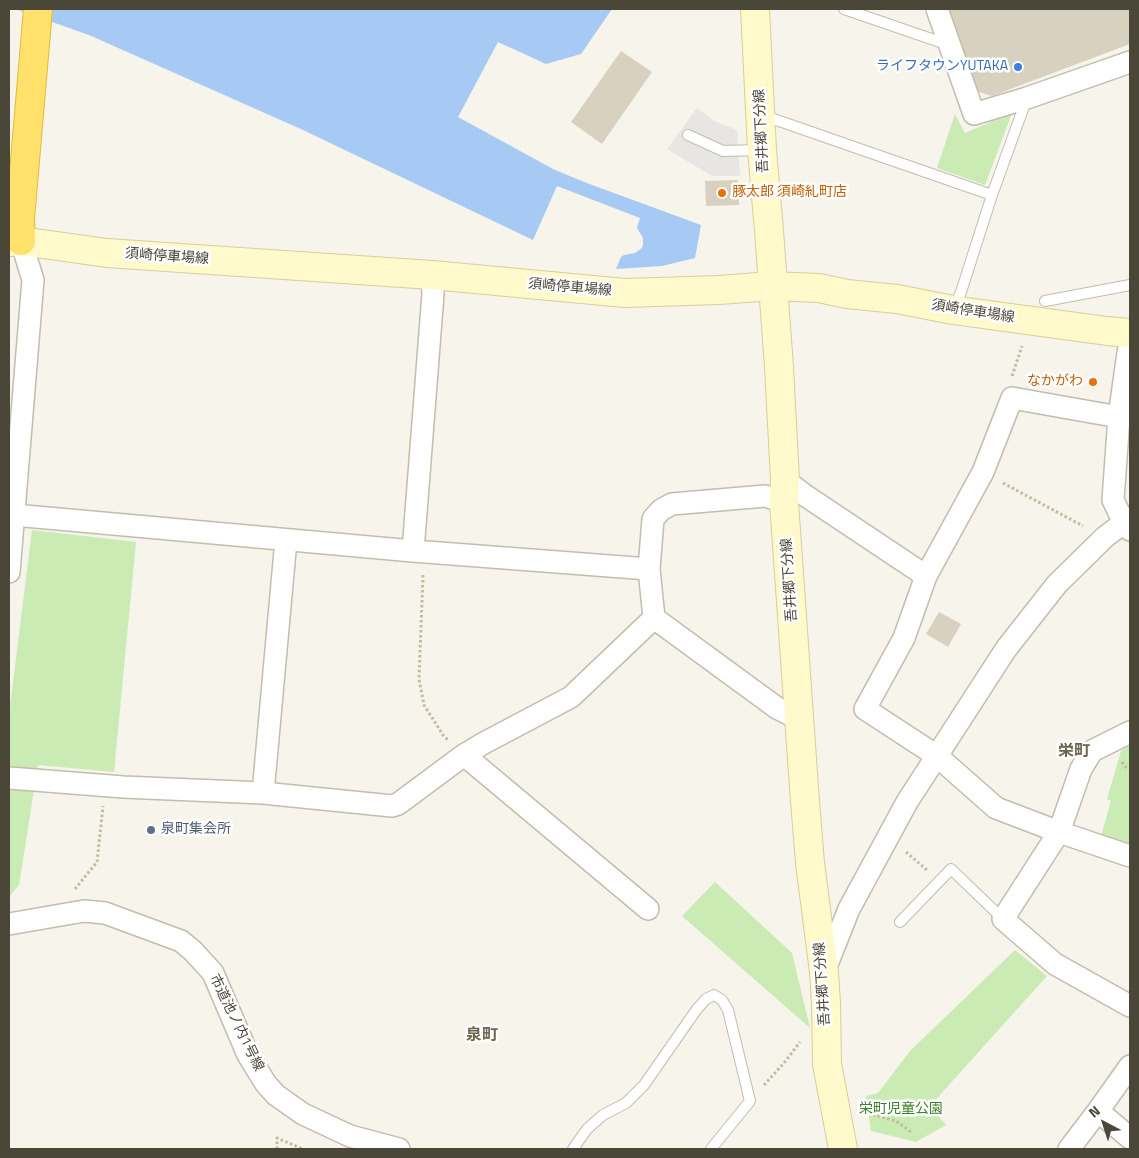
<!DOCTYPE html>
<html>
<head>
<meta charset="utf-8">
<style>
	body { margin:0 }
	#map { position:relative; width:1139px; height:1158px; overflow:hidden; background:#f6f4eb; font-family:"Titillium Web",sans-serif }
	canvas { display:block }
	.frame { position:absolute; inset:0; border:10px solid #4a4638; pointer-events:none }
	.north { position:absolute; left:1079px; top:1098px; width:50px; height:50px; -webkit-text-stroke:4px #fff; paint-order:stroke; rotate:320deg; font-size:14px; font-weight:700; line-height:20px; text-align:center; color:#4a4638 }
	.north::after { content:''; display:block; margin:auto; width:18px; height:22px; background:#4a4638; clip-path:polygon(50% 0,100% 100%,50% 72%,0 100%) }
</style>
</head>
<body>
<div id="map">
<canvas width="1139" height="1158"></canvas>
<div class="frame"></div>
<div class="north">N</div>
</div>
<script>
const context = document.querySelector('canvas').getContext('2d');
context.lineJoin = 'round';
function fillPath(path, color) { context.fillStyle = color; context.fill(path, 'evenodd'); }
const toPath = rows => new Path2D(rows.map(r => 'M' + r).join(''));
function trace(path, color, width, dash) { context.strokeStyle = color; context.lineWidth = width; context.lineCap = dash ? 'butt' : 'round'; context.setLineDash(dash || []); context.stroke(path); }
function write(font, color, halo, rows, align = 'center') {
  context.font = font + ' "Titillium Web","Noto Sans JP",sans-serif'; context.lineWidth = 5; context.setLineDash([]); context.textBaseline = 'middle'; context.strokeStyle = halo; context.fillStyle = color; for (const [text, x, y, turn = 0] of rows) {
    context.save(); context.translate(x, y); context.rotate((+turn || 0) * Math.PI / 180); context.textAlign = isNaN(turn) ? turn : align; if (halo) context.strokeText(text, 0, 0); context.fillText(text, 0, 0); context.restore();
  }
}
const green = toPath([
	[1012,113,985,185,937,168,955,114,965,133],
	[32,530,136,542,114,772,38,765,19,885,9,897,9,714],
	[1129,745,1130,746,1130,844,1101,836,1111,801,1107,799,1121,751],
	[715,882,792,953,810,1028,682,916],
	[1015,950,1047,976,930,1106,946,1125,916,1142,871,1131,866,1096,878,1093,910,1051]
]);
const parking = toPath([
	[697,108,714,121,737,130,740,176,712,176,667,149]
]);
const water = toPath([
	[15,9,612,9,581,54,546,64,498,42,458,117,553,169,584,182,701,225,695,258,662,266,616,269,621,257,624,255,635,253,642,248,643,245,643,238,637,228,640,218,557,186,533,240,303,130,89,35]
]);
const building = toPath([
	[949,9,1130,9,1130,44,992,96,976,91],
	[621,51,652,72,602,144,571,122],
	[738,180,739,205,706,206,705,181],
	[939,612,961,624,948,647,926,634]
]);
const path = toPath([
	[1012,376,1022,346],
	[1003,483,1083,526],
	[423,575,419,679,424,705,443,735,448,740],
	[1122,762,1128,770],
	[906,852,928,871],
	[75,889,97,862,103,806],
	[764,1085,784,1063,800,1042],
	[863,1112,896,1121,911,1132],
	[277,1149,277,1138,303,1149]
]);
const lane = toPath([
	[844,9,949,45],
	[762,115,992,195],
	[688,135,723,151,760,150],
	[1045,301,1130,285],
	[954,309,961,292,992,195,1027,98],
	[900,922,951,869,1003,919],
	[573,1149,587,1129,603,1115,626,1103,644,1085,697,1009,706,999,714,995,722,1000,728,1010,750,1101,711,1149]
]);
const street = toPath([
	[937,9,974,114,1027,98,1130,62],
	[1130,344,1128,353,1119,417,1113,500,1124,523,1130,530],
	[1119,417,1012,398,983,472,926,576,904,638,865,709,937,756,996,808,1059,832,1130,856],
	[785,480,806,496,926,576],
	[14,515,413,551,649,569],
	[413,551,433,294,432,275],
	[9,572,33,280,21,241],
	[654,618,777,708,799,719],
	[1130,732,1092,751,1081,769,1059,832,1003,919,1055,964,1130,1006],
	[464,755,648,909],
	[9,778,123,787,263,793,392,806,398,804,464,755,484,743,571,697,654,618,649,569,653,519,661,510,672,504,765,496,784,502],
	[263,793,286,540],
	[9,924,84,911,105,913,181,941,193,951,213,973,248,1055,266,1084,276,1095,303,1114,350,1136,399,1149],
	[824,972,849,909,907,802,1006,649,1057,584,1105,537,1130,518],
	[1098,1111,1130,1138],
	[1069,1149,1098,1111,1130,1066]
]);
const secondary = toPath([
	[755,9,762,150,769,231,779,367,785,480,784,502,804,788,810,863,824,972,826,1004,827,1064,843,1149],
	[9,242,21,241,107,253,432,275,625,293,719,290,772,286,819,288,847,294,897,299,953,310,1026,320,1107,331,1130,333]
]);
const highway = toPath([
	[21,241,20,219,38,9]
]);
const markers = [
	[1018,67,5,"#3f7fe0"],
	[722,193,5,"#e8710a"],
	[1093,382,5,"#e8710a"],
	[151,830,5,"#5c6f8a"]
];
const shopNames = [
	["ライフタウンYUTAKA",1008,67]
];
const streetNames = [
	["吾井郷下分線",762,131,-93],
	["須崎停車場線",167,257,4],
	["須崎停車場線",570,288,5],
	["須崎停車場線",973,312,9],
	["吾井郷下分線",790,580,-94],
	["吾井郷下分線",823,984,-94],
	["市道池ノ内1号線",236,1023,64]
];
const foodNames = [
	["豚太郎 須崎糺町店",732,193],
	["なかがわ",1083,382,"right"]
];
const serviceNames = [
	["泉町集会所",161,830]
];
const parkNames = [
	["栄町児童公園",901,1110]
];
const quarterNames = [
	["栄町",1074,752],
	["泉町",482,1036]
];
fillPath(green, '#caebb3');
fillPath(parking, '#e7e6e2');
fillPath(water, '#a6caf3');
fillPath(building, '#d8d1c0');
trace(lane, '#c2bdad', 12);
trace(street, '#c2bdad', 24);
trace(secondary, '#d7ce9a', 30);
trace(highway, '#e3ba38', 30);
trace(path, '#c4bb9d', 3, [2.5, 2.5]);
trace(lane, '#fff', 10);
trace(street, '#fff', 21);
trace(secondary, '#fff9cb', 28);
trace(highway, '#ffe16c', 28);
for (const [x, y, r, color] of markers) { const dot = new Path2D(); dot.arc(x, y, r, 0, 2 * Math.PI); context.fillStyle = color; context.fill(dot); trace(dot, '#fff', 2); }
write('14px', '#366cbe', '#fff', shopNames, 'right');
write('14px', '#4a4638', '#fff', streetNames);
write('14px', '#c56008', '#fff', foodNames, 'left');
write('14px', '#4e5e75', '#fff', serviceNames, 'left');
write('14px', '#3e7f28', '#fff', parkNames);
write('bold 16px', '#6e654f', '#fff', quarterNames);
</script>
</body>
</html>
